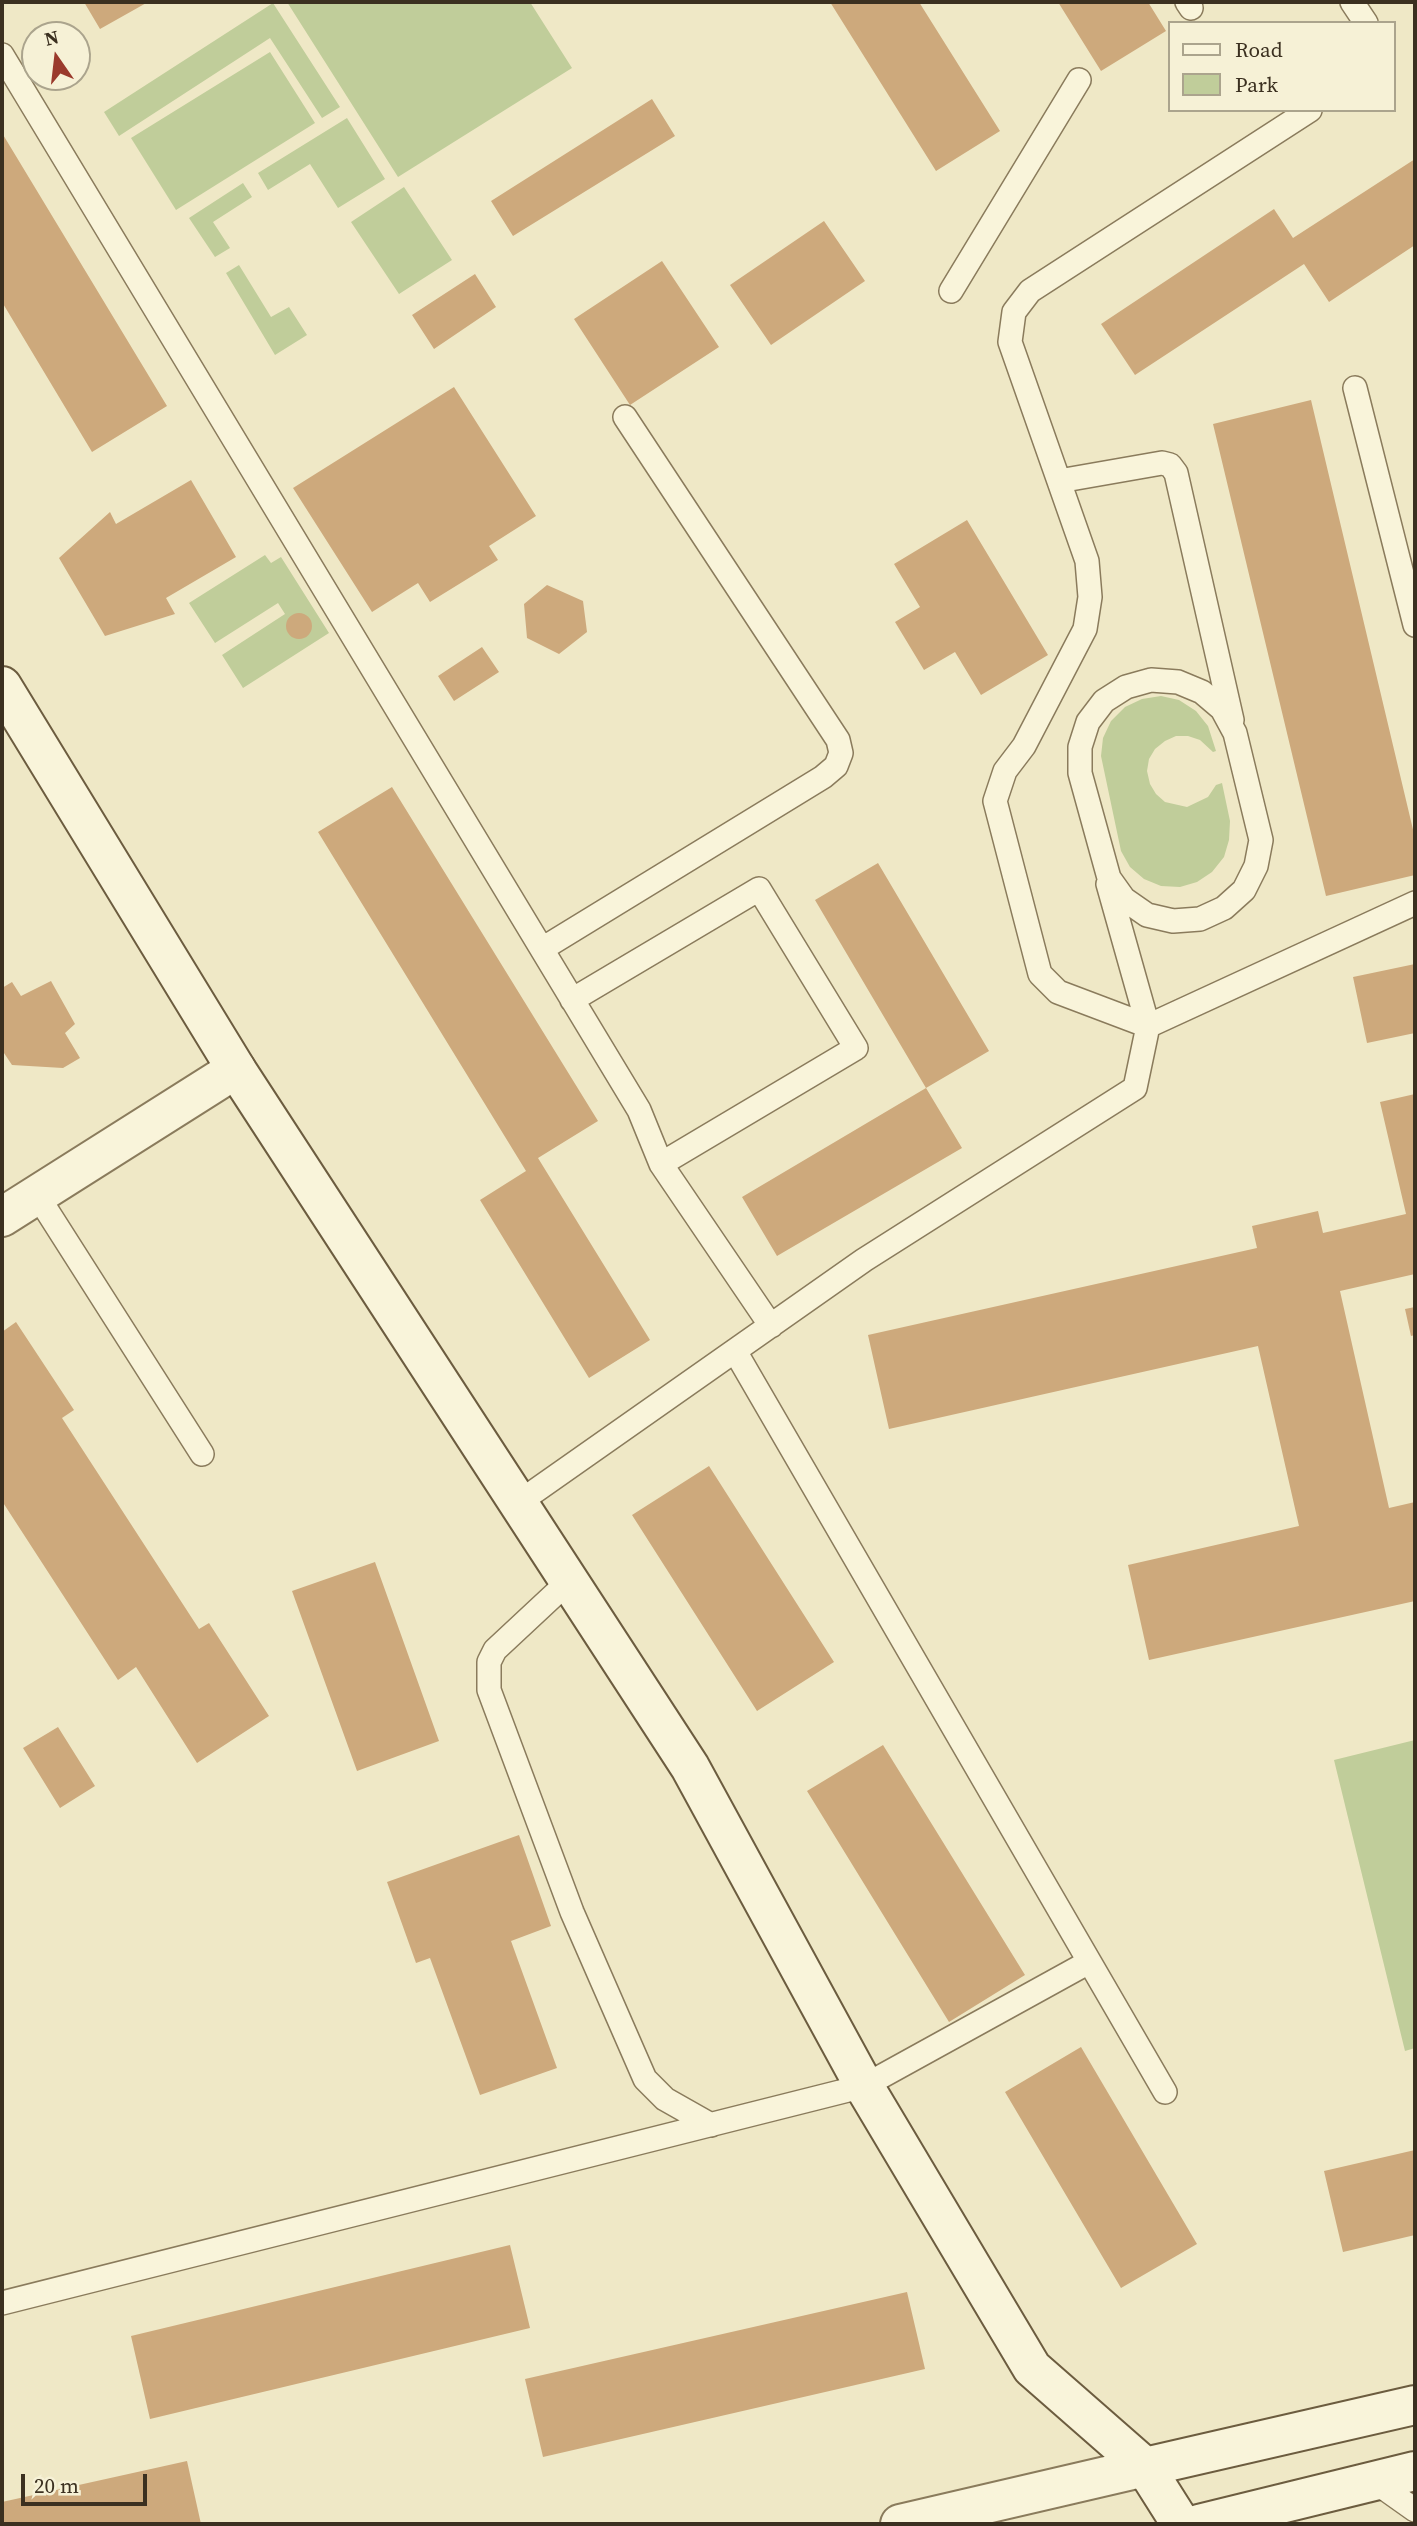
<!DOCTYPE html>
<html>
<head>
<meta charset="utf-8">
<style>
	body { margin:0 }
	#map { position:relative; width:1417px; height:2526px; overflow:hidden; background:#efe8c6; font-family:"Source Serif 4",serif }
	canvas { display:block }
	.frame { position:absolute; inset:0; border:4px solid #3b3020; pointer-events:none }
	.legend { position:absolute; left:1168px; top:21px; width:228px; height:91px; box-sizing:border-box; background:#f6f1d6; border:2px solid #aba48d; margin:0; padding:9px 12px; list-style:none; font-size:21px; color:#3b3020 }
	.legend li { display:flex; align-items:center; gap:14px; height:35px }
	.legend b { width:35px; border:2px solid #aba48d }
	.north { position:absolute; left:21px; top:21px; width:70px; height:70px; box-sizing:border-box; background:#f6f1d6; border:2px solid #aba48d; border-radius:50%; rotate:346deg; font-size:19px; font-weight:700; line-height:28px; text-align:center; color:#3b3020 }
	.north::after { content:''; display:block; margin:auto; width:24px; height:32px; background:#9a3a2c; clip-path:polygon(50% 0,100% 100%,50% 72%,0 100%) }
	.scale { position:absolute; left:21px; top:2474px; width:126px; height:32px; box-sizing:border-box; border:4px solid #3b3020; border-top:0; padding-left:9px; font-size:21px; line-height:24px; white-space:nowrap; color:#3b3020; -webkit-text-stroke:5px #f6f1d6; paint-order:stroke }
</style>
</head>
<body>
<div id="map">
<canvas width="1417" height="2526"></canvas>
<div class="frame"></div>
<ul class="legend">
<li><b style="height:9px;background:#f9f4da"></b>Road</li>
<li><b style="height:19px;background:#c0cd9a"></b>Park</li>
</ul>
<div class="north">N</div>
<div class="scale">20 m</div>
</div>
<script>
const context = document.querySelector('canvas').getContext('2d');
context.lineJoin = 'round';
function fillPath(path, color) { context.fillStyle = color; context.fill(path, 'evenodd'); }
const toPath = rows => new Path2D(rows.map(r => 'M' + r).join(''));
function trace(path, color, width, dash) { context.strokeStyle = color; context.lineWidth = width; context.lineCap = dash ? 'butt' : 'round'; context.setLineDash(dash || []); context.stroke(path); }
const green = toPath([
	[287,2,530,2,572,68,398,177],
	[273,3,340,107,322,118,270,38,119,136,104,112],
	[270,52,315,123,176,210,131,138],
	[347,118,385,179,338,208,310,164,268,190,258,173],
	[243,183,252,197,213,222,230,248,215,257,189,218],
	[404,187,452,260,399,294,351,222],
	[239,265,271,317,289,307,307,335,275,355,226,273],
	[265,555,271,563,281,557,329,633,243,688,222,655,285,614,278,603,215,643,189,603],
	[1161,696,1179,700,1196,711,1208,726,1216,751,1213,752,1200,740,1188,736,1176,736,1165,741,1155,749,1149,759,1147,771,1150,784,1156,794,1165,802,1187,807,1208,797,1216,785,1222,783,1230,821,1229,840,1224,857,1212,872,1197,882,1180,887,1161,886,1144,879,1130,867,1121,851,1101,756,1103,738,1111,721,1125,707,1142,699],
	[1415,1740,1415,2048,1405,2051,1334,1760]
]);
const building = toPath([
	[84,2,148,2,100,29],
	[830,2,919,2,1000,131,936,171],
	[1058,2,1148,2,1166,31,1101,71],
	[652,99,675,136,513,236,491,201],
	[2,133,167,406,92,452,2,302],
	[1415,159,1415,245,1329,302,1304,264,1135,375,1101,324,1274,209,1293,238],
	[824,221,865,281,771,345,730,285],
	[662,261,719,347,630,405,574,319],
	[475,274,496,307,434,349,412,315],
	[454,387,536,516,489,546,498,560,430,602,418,583,372,612,293,488],
	[1311,400,1415,838,1415,875,1326,896,1213,424],
	[191,480,236,557,166,598,175,614,105,636,59,558,110,512,116,524],
	[967,520,1048,655,981,695,955,652,924,670,895,622,920,607,894,564],
	[547,585,583,601,587,632,559,654,527,638,524,604],
	'286 626a13 13 0 1 1 26 0a13 13 0 1 1-26 0Z',
	[482,647,499,672,454,701,438,676],
	[392,787,598,1121,538,1158,650,1340,589,1378,480,1200,526,1171,318,832],
	[878,863,989,1051,926,1088,815,900],
	[1415,964,1415,1033,1367,1043,1353,977],
	[51,981,75,1024,65,1033,80,1058,63,1068,12,1065,2,1050,2,988,12,982,21,996],
	[926,1088,962,1148,777,1256,742,1197],
	[1415,1094,1415,1274,1340,1291,1389,1508,1415,1502,1415,1601,1149,1660,1128,1565,1299,1526,1258,1346,889,1429,868,1335,1257,1248,1252,1226,1318,1211,1323,1233,1406,1214,1380,1102],
	[1415,1307,1415,1335,1411,1336,1405,1309],
	[16,1322,74,1410,62,1418,199,1629,209,1623,269,1716,197,1763,136,1667,118,1680,2,1501,2,1332],
	[709,1466,834,1662,757,1711,632,1515],
	[375,1562,439,1741,357,1771,292,1591],
	[58,1727,95,1786,60,1808,23,1748],
	[883,1745,1025,1975,949,2022,807,1791],
	[519,1835,551,1926,511,1941,557,2068,480,2095,430,1958,416,1963,387,1882],
	[1081,2047,1197,2244,1121,2288,1005,2092],
	[1415,2150,1415,2235,1343,2252,1324,2171],
	[510,2245,530,2328,150,2419,131,2336],
	[907,2292,925,2369,543,2457,525,2379],
	[187,2461,201,2524,2,2524,2,2502]
]);
const service = toPath([
	[1187,2,1191,8],
	[1352,2,1366,23],
	[2,55,639,1110,661,1164,771,1326],
	[951,291,1079,80],
	[1355,388,1415,625],
	[1059,481,1162,463,1170,465,1176,473,1232,720],
	[1151,680,1178,682,1202,692,1222,709,1235,733,1261,840,1256,866,1244,890,1224,908,1200,919,1173,921,1147,915,1124,899,1109,878,1080,773,1080,747,1088,722,1104,701,1126,687,1151,680],
	[1108,884,1148,1026],
	[542,949,823,777,836,766,841,753,838,740,625,417],
	[572,1000,759,889,856,1048,661,1164],
	[1148,1026,1058,992,1040,974,995,801,1005,771,1024,746,1085,629,1090,597,1087,561,1010,342,1014,312,1030,291,1310,110],
	[37,1195,202,1454],
	[735,1351,1165,2092],
	[518,1503,864,1260,1135,1088,1148,1026,1415,903],
	[569,1581,495,1650,489,1662,489,1690,572,1912,645,2079,665,2099,711,2125],
	[2,2303,864,2086,1089,1962],
	[1374,2481,1415,2510]
]);
const minor = toPath([
	[2,1217,236,1069],
	[900,2524,1145,2467]
]);
const secondary = toPath([
	[2,686,236,1069,690,1767,864,2086,1032,2368,1145,2467,1181,2524],
	[1145,2467,1415,2405],
	[1199,2524,1415,2471]
]);
fillPath(green, '#c0cd9a');
fillPath(building, '#cda97c');
trace(service, '#8a7b5c', 26);
trace(minor, '#8a7b5c', 42);
trace(secondary, '#6c5c3f', 42);
trace(service, '#f9f4da', 23);
trace(minor, '#f9f4da', 38);
trace(secondary, '#f9f4da', 38);
</script>
</body>
</html>
